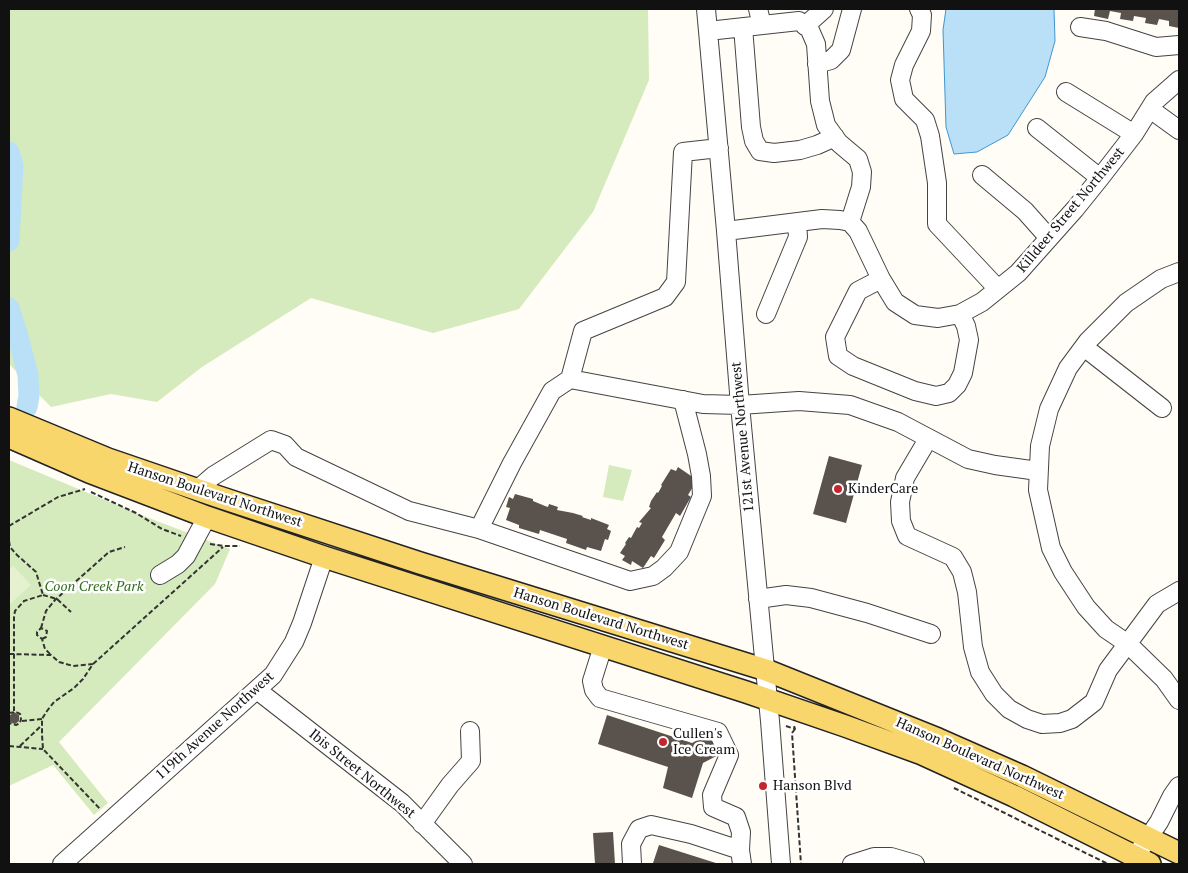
<!DOCTYPE html>
<html>
<head>
<meta charset="utf-8">
<style>
	body { margin:0 }
	#map { position:relative; width:1188px; height:873px; overflow:hidden; background:#fffdf5; font-family:"PT Serif",serif }
	canvas { display:block }
	.frame { position:absolute; inset:0; border:10px solid #111; pointer-events:none }
</style>
</head>
<body>
<div id="map">
<canvas width="1188" height="873"></canvas>
<div class="frame"></div>
</div>
<script>
const context = document.querySelector('canvas').getContext('2d');
context.lineJoin = 'round';
function fillPath(path, color) { context.fillStyle = color; context.fill(path, 'evenodd'); }
const toPath = rows => new Path2D(rows.map(r => 'M' + r).join(''));
function trace(path, color, width, dash) { context.strokeStyle = color; context.lineWidth = width; context.lineCap = dash ? 'butt' : 'round'; context.setLineDash(dash || []); context.stroke(path); }
function write(font, color, halo, rows, align = 'center') {
  context.font = font + ' "PT Serif",serif'; context.lineWidth = 5; context.setLineDash([]); context.textBaseline = 'middle'; context.strokeStyle = halo; context.fillStyle = color; for (const [text, x, y, turn = 0] of rows) {
    context.save(); context.translate(x, y); context.rotate((+turn || 0) * Math.PI / 180); context.textAlign = isNaN(turn) ? turn : align; if (halo) context.strokeText(text, 0, 0); context.fillText(text, 0, 0); context.restore();
  }
}
const green = toPath([
	[9,9,648,9,649,80,593,212,519,309,433,333,311,298,202,367,157,402,111,394,51,407,9,364],
	[9,460,136,513,230,549,215,584,59,742,108,803,94,815,53,765,9,786],
	[609,465,632,470,623,501,603,497]
]);
const pitch = toPath([
	[13,566,31,585,9,605,9,569]
]);
const water = toPath([
	[946,9,1054,9,1055,41,1045,77,1008,135,977,152,954,154,946,127,943,30,946,9]
]);
const river = toPath([
	[9,152,13,166,9,241],
	[9,308,17,333,28,375,29,396,27,407]
]);
const building = toPath([
	[1095,9,1179,9,1179,28,1169,26,1169,21,1159,19,1157,25,1145,23,1146,18,1134,16,1133,21,1120,19,1121,13,1110,11,1108,19,1094,16],
	[829,456,862,465,846,523,813,514],
	[678,467,697,480,688,495,691,497,680,516,676,513,662,537,665,540,654,558,651,556,643,568,632,561,631,565,622,560,625,556,620,553,626,544,625,543,629,537,631,538,637,527,639,528,642,523,639,522,651,508,649,507,651,501,657,492,658,493,662,486,661,485,671,469,676,471],
	[515,494,533,499,533,501,545,506,548,507,549,504,558,507,557,510,573,513,583,516,582,517,591,520,591,518,609,525,607,529,611,531,608,540,605,539,601,551,587,547,586,550,566,543,567,539,540,530,539,534,519,528,519,525,506,520,510,508,506,507,509,497,513,499],
	[14,712,19,715,19,721,15,724,9,722,9,716],
	[607,715,692,743,714,731,724,752,703,763,692,798,663,788,668,767,598,744],
	[613,832,615,864,595,864,593,833],
	[659,845,719,864,658,864,653,863]
]);
const path = toPath([
	[91,492,136,513,162,529,181,536],
	[9,526,58,497,85,489],
	[9,541,10,547,17,555,36,572,43,595,24,601,15,611,14,617,14,711],
	[210,544,224,546,240,546],
	[43,595,57,599,71,612],
	[41,628,46,611,55,600,109,552,125,547],
	[42,639,46,637,47,631,41,628,37,632,37,635,42,639,45,649,51,655],
	[9,654,51,655,59,662,73,666,93,664,83,679,74,688,54,702,47,711,42,719,42,735,43,749,101,810],
	[93,664,223,547],
	[9,713,16,712,20,714,21,719,20,723,16,725,9,723],
	[22,721,42,719],
	[786,726,795,729,794,726],
	[795,729,792,733,801,864],
	[9,746,43,749],
	[20,746,42,725],
	[954,788,1108,864]
]);
const minor = toPath([
	[706,9,726,231,740,405,770,721,781,864],
	[758,9,762,25],
	[919,9,922,15,921,31,904,65,900,80,904,99,925,120,930,136,937,183,937,224,998,289],
	[805,26,824,9],
	[743,27,751,127,754,141,760,151,774,153,800,150,817,145,835,137],
	[1080,27,1106,31,1156,47,1179,45],
	[708,31,799,21,809,28,816,44,820,101,826,125,839,143,858,159,862,172,861,187,850,222],
	[817,64,831,60,841,50,852,9],
	[1066,92,1134,134],
	[1150,109,1179,130],
	[1037,128,1100,178],
	[982,175,1025,211,1049,238],
	[726,231,822,219,840,220,850,222,858,231,881,279,895,302,915,315,938,318,960,314,982,302,1018,273,1075,209,1100,178,1134,134,1154,102,1179,80],
	[1179,272,1161,279,1126,303,1088,341,1068,368,1049,409,1040,446,1038,490,1051,548,1063,572,1086,607,1106,629,1128,644,1164,679,1179,700],
	[881,279,858,291,835,337,838,356,853,366,915,391,936,396,949,393,957,385,963,373,969,340,966,326,960,314],
	[766,314,798,237,797,222],
	[1084,347,1162,408],
	[570,379,583,331,665,297,676,282,683,152,719,148],
	[928,439,905,478,900,502,901,521,907,536,953,557,962,572,967,592,973,647,980,672,994,694,1009,709,1027,719,1042,724,1060,723,1072,719,1094,702,1108,670,1157,604,1179,591],
	[198,489,213,476,271,440,285,445,296,457,409,511,479,529,630,581,653,576,664,568,679,552,702,496,701,476,697,454,683,400],
	[479,529,512,463,552,391,570,379,703,404,740,405,799,401,850,405,898,422,968,459,995,465,1038,471],
	[160,575,178,564,186,556,207,517],
	[758,599,786,595,811,598,867,613,931,634],
	[603,646,592,681,594,690,600,698,718,732,729,755,712,795,713,807,736,817,741,832,740,850],
	[257,690,402,803,463,864],
	[422,824,450,785,471,761,470,731],
	[1135,857,1159,822,1172,796,1179,786],
	[62,864,273,675,294,642,302,623,324,557],
	[632,864,631,844,639,829,651,825,691,834,740,850,742,864],
	[852,864,874,857,891,857,915,864]
]);
const major = toPath([
	[9,418,108,459,219,497,420,563,766,670,938,739,1022,776,1179,853],
	[9,437,89,472,207,517,324,557,746,692,845,726,922,754,1014,796,1150,864]
]);
const markers = [
	[838,489,5,"#c4262e"],
	[663,742,5,"#c4262e"],
	[763,786,5,"#c4262e"]
];
const streetNames = [
	["Killdeer Street Northwest",1071,210,-50],
	["121st Avenue Northwest",743,437,-95],
	["Hanson Boulevard Northwest",215,495,18],
	["Hanson Boulevard Northwest",601,619,17],
	["119th Avenue Northwest",215,726,-42],
	["Hanson Boulevard Northwest",980,759,24],
	["Ibis Street Northwest",362,774,39]
];
const poiNames = [
	["KinderCare",848,489],
	["Cullen's",673,734],
	["Ice Cream",673,750],
	["Hanson Blvd",773,786]
];
const parkNames = [
	["Coon Creek Park",94,587]
];
fillPath(green, '#d5ebbd');
fillPath(pitch, '#e6f2cf');
fillPath(water, '#b9e0f7');
trace(water, '#3f96cf', 1);
trace(river, '#b9e0f7', 21);
fillPath(building, '#5a524d');
trace(minor, '#444', 20);
trace(major, '#222', 24);
trace(path, '#333', 2, [5, 2.5]);
trace(minor, '#fff', 18);
trace(major, '#f9d66b', 21);
for (const [x, y, r, color] of markers) { const dot = new Path2D(); dot.arc(x, y, r, 0, 2 * Math.PI); context.fillStyle = color; context.fill(dot); trace(dot, '#fff', 2); }
write('14px', '#111', '#fff', streetNames);
write('14px', '#111', '#fff', poiNames, 'left');
write('italic 14px', '#2f6b1f', '#fff', parkNames);
</script>
</body>
</html>
